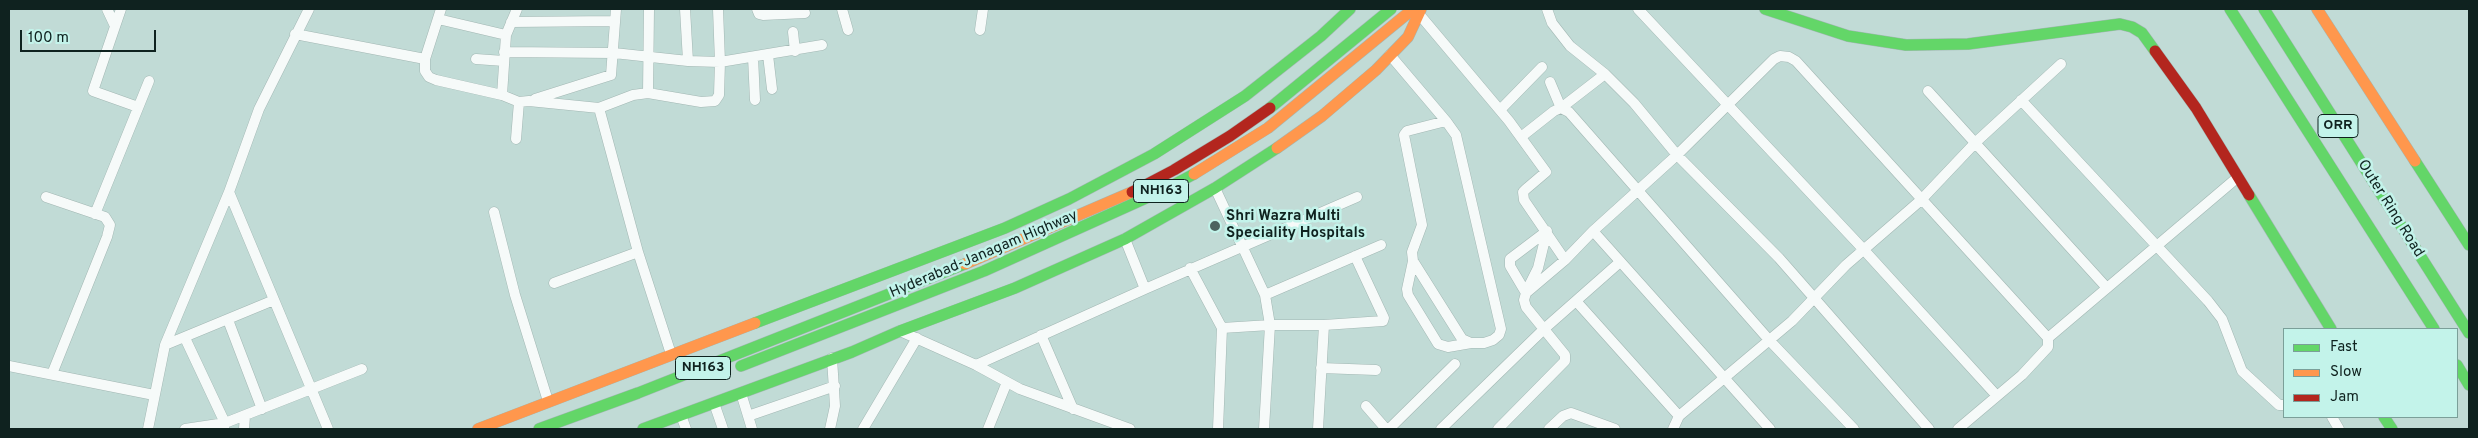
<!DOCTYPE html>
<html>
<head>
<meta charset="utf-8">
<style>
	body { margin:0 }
	#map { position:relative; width:2478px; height:438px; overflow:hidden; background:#c1dbd6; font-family:Overpass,sans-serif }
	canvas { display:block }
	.frame { position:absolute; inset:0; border:10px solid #0f221f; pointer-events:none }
	.legend { position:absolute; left:2283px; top:328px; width:175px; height:90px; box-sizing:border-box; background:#c3f3ea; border:1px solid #7b9f99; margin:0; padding:6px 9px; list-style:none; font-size:15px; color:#0f221f }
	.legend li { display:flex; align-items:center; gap:10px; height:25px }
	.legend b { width:25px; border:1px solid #7b9f99 }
	.scale { position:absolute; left:20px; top:30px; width:136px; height:22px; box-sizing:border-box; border:2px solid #0f221f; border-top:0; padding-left:6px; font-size:15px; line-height:18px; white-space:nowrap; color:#0f221f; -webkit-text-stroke:4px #c3f3ea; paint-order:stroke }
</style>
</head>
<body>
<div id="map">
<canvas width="2478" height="438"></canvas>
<div class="frame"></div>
<ul class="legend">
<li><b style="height:6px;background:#63d668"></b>Fast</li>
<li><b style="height:6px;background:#ff974d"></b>Slow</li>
<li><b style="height:6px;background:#b3261e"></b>Jam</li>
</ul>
<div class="scale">100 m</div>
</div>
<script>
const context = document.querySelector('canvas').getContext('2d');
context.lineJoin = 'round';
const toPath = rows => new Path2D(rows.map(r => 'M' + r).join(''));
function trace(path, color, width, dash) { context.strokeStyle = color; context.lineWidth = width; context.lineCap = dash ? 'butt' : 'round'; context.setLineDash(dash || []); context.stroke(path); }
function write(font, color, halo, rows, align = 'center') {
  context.font = font + ' Overpass,sans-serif'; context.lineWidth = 5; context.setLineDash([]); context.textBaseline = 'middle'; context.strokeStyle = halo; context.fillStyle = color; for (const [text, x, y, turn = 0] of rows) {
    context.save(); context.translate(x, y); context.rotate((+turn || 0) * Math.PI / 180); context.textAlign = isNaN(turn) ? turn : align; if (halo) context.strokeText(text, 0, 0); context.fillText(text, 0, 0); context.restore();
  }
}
const street = toPath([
	[107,9,115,26],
	[121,9,93,91,138,107],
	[441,9,425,59,425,71,429,77,436,80,502,95,519,102,529,101,599,108,638,252,671,354],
	[685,9,688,61],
	[757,9,759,14,763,15,805,13],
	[842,9,848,30],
	[1547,9,1552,23,1570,46,1605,74,1634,103,1677,155,1779,258,1929,429],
	[1638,9,1864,250,1997,396],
	[1419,14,1509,121,1546,172,1526,189,1523,192,1524,200,1565,260,1526,293,1524,300,1526,307,1565,355,1565,361,1498,429],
	[438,19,506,35],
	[511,22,615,21],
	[980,30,983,9],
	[793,32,795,51],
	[295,34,425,59],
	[504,52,614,53,688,61,720,62,822,45],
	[768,55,772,89],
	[1390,55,1446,121,1456,135,1501,329,1499,335,1493,340,1484,343,1471,343,1462,339,1413,261,1412,252,1422,225,1404,135,1407,131,1446,121],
	[753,57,755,100],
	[476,59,504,61],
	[1550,82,1561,108,1605,74],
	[1928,91,2107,288],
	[648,93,649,9],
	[502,95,506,35,517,9],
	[535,99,611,75,616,9],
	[2021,100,2208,301,2222,319,2242,371,2279,405,2284,405],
	[599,108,633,95,648,93,701,102,715,101,719,95,720,62,718,9],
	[1500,110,1542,67],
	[1521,137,1554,111,1561,108,1569,112,1770,341,1854,429],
	[516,139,519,102],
	[1215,188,1265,295,1270,325,1264,429],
	[229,192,328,429],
	[46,197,105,217,110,225,107,237,52,374],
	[494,212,515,295,548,401],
	[95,214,149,81],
	[1593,231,1770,429],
	[1565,260,1593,231,1677,155,1774,59,1780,56,1789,57,1796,61,2048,338,2048,347,2022,375,1958,429],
	[1413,261,1407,289,1408,295,1438,344,1448,347,1471,343],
	[1190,268,1222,328],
	[554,283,638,252],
	[1528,288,1538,268,1547,231],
	[1145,289,1357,197],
	[1526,293,1510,266,1510,259,1547,231],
	[1265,295,1381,245],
	[1576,301,1679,416],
	[228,320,262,409],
	[1324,325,1383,321,1384,318,1355,256],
	[900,331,976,365,1020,389,1130,429],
	[1041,335,1073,409],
	[185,338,225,423,224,428],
	[2048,338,2238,177],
	[165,345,274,300],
	[976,365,1145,289,1125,239],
	[9,366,154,395],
	[1321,368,1376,370],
	[741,393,752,429],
	[714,403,723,429],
	[1366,406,1386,429],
	[681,415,686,429],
	[748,416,835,386],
	[2332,417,2339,429],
	[148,429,165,345,229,192,259,109,309,9],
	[185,429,225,423,362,369],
	[244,429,245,416],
	[830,429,835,406,832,358],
	[863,429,917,338],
	[988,429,1007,382],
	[1218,429,1222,328,1270,325,1324,325,1318,429],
	[1389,429,1455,364],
	[1441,429,1544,329,1620,262],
	[1549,429,1563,416,1571,413,1615,429],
	[1673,429,1679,416,1792,321,1846,265,1921,200,1976,142,2061,64]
]);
const fast = toPath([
	[1765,9,1848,36,1906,45,1968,44,2120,24,2132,27,2142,33,2155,51],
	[2230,9,2434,329],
	[2264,9,2469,333],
	[1270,108,1391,9],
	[2415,161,2469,245],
	[2249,195,2331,329],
	[755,323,1005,228,1069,199,1154,154,1245,96,1321,36,1350,9],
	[2457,365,2469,385],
	[741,366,984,271,1166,189,1194,174],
	[2384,417,2392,429],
	[539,429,638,393,965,264],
	[643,429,852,352,900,331,1015,288,1125,239,1215,188,1277,148]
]);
const slow = toPath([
	[2317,9,2415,161],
	[1277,148,1322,116,1376,70,1408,37,1421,9],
	[1194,174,1268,128,1413,9],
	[965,264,1132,192],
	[478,429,755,323]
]);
const jam = toPath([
	[2155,51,2196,108,2249,195],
	[1132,192,1174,170,1230,136,1270,108]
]);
const markers = [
	[1215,226,6,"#4d635f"]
];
const shields = [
	[2338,126,40],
	[1161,191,55],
	[703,368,55]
];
const shieldNames = [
	["ORR",2338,126],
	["NH163",1161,191],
	["NH163",703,368]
];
const streetNames = [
	["Outer Ring Road",2390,209,58],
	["Hyderabad-Janagam Highway",984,255,-23]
];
const poiNames = [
	["Shri Wazra Multi",1226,217],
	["Speciality Hospitals",1226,234]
];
trace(street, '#a2b7b3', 11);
trace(fast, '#a2b7b3', 12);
trace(slow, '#a2b7b3', 12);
trace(jam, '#a2b7b3', 12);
trace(street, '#f6faf9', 10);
trace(fast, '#63d668', 11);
trace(slow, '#ff974d', 11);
trace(jam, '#b3261e', 11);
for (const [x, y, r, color] of markers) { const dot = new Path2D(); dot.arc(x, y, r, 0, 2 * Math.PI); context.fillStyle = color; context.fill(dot); trace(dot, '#c3f3ea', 2); }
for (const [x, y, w] of shields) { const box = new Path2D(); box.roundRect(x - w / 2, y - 11.5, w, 23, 4); context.fillStyle = '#c3f3ea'; context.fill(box); trace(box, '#0f221f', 1); }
write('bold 14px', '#0f221f', null, shieldNames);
write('15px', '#0f221f', '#c3f3ea', streetNames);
write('bold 15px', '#0f221f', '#c3f3ea', poiNames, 'left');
</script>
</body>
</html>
